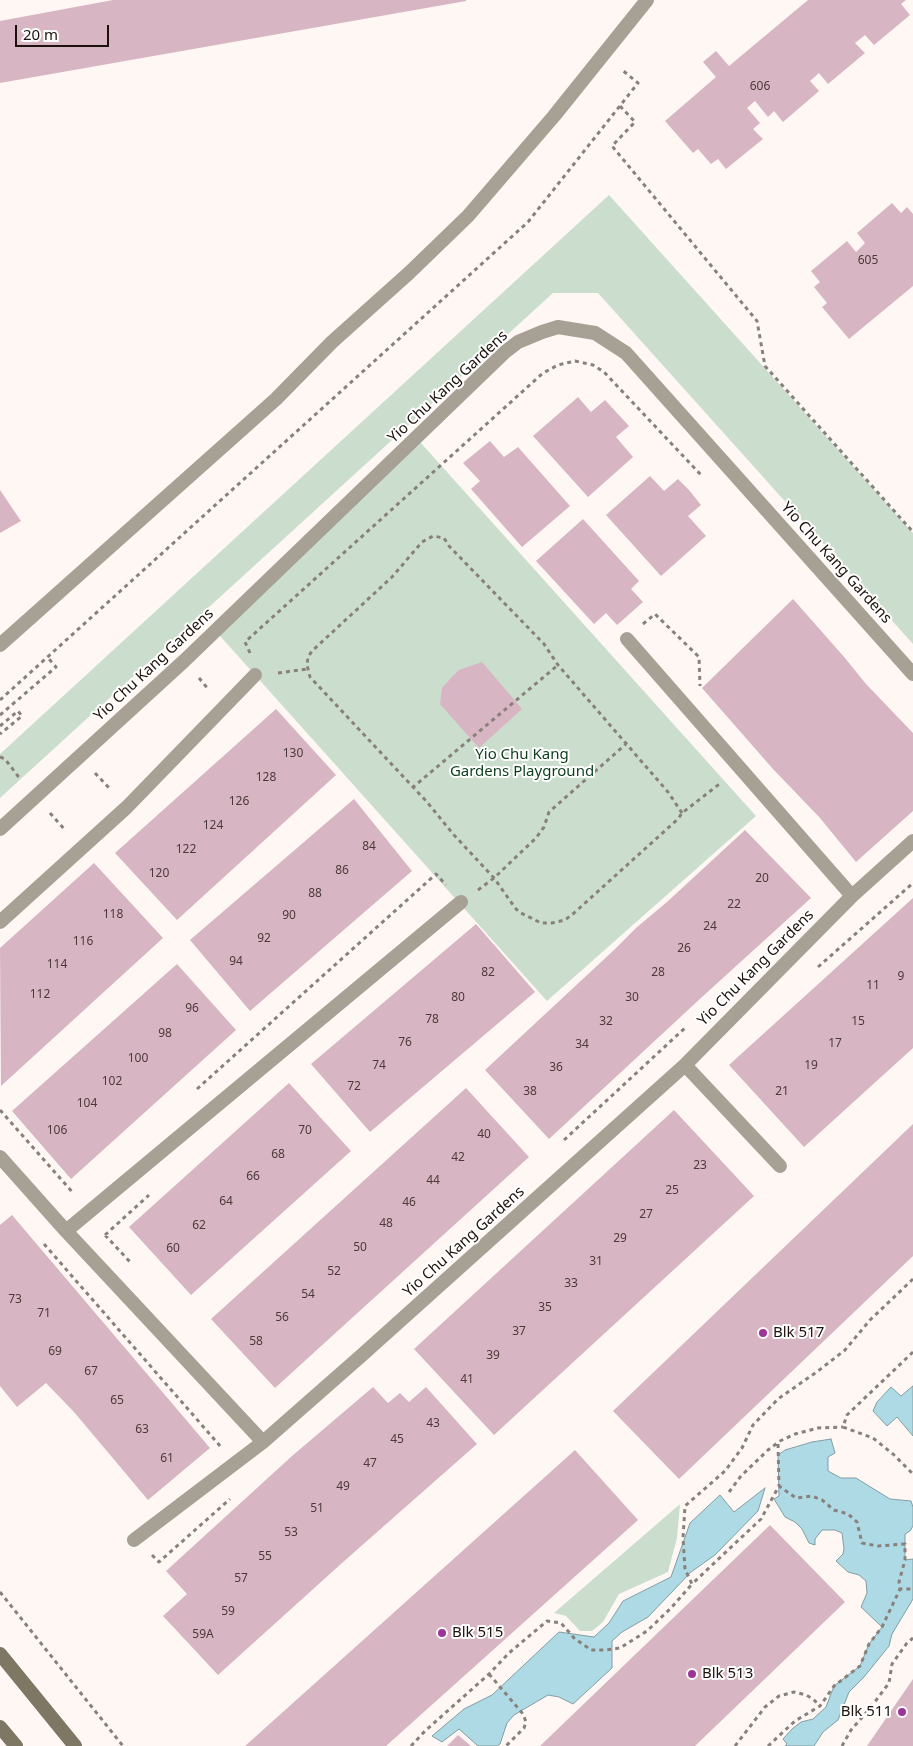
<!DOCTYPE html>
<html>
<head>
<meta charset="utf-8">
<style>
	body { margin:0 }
	#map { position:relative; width:913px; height:1746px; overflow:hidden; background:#fef7f4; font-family:"Noto Sans",sans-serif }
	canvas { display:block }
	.scale { position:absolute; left:15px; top:25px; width:94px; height:22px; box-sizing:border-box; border:2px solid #1d110c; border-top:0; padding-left:6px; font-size:15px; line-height:18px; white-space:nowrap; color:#1d110c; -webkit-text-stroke:4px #fff; paint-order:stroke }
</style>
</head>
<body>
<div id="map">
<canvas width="913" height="1746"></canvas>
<div class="scale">20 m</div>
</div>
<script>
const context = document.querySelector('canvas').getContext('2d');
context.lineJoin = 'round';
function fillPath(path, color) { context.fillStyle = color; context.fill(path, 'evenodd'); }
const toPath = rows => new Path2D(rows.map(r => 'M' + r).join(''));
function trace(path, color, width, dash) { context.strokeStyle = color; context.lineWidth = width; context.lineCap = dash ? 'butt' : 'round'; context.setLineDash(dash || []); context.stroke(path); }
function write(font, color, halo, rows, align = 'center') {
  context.font = font + ' "Noto Sans",sans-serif'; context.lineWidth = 4; context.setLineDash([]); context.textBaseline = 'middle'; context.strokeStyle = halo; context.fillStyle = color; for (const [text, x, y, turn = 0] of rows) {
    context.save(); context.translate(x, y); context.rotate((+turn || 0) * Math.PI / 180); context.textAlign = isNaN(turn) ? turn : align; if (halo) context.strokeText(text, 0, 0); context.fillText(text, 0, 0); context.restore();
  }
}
const green = toPath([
	[609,195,913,533,913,644,598,293,553,293,0,798,0,754],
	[420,442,756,816,547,1001,212,627],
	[680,1504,677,1538,668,1572,619,1594,603,1622,592,1631,580,1631,566,1616,554,1613]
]);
const water = toPath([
	[913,1386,913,1436,897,1417,887,1426,873,1411,877,1402,891,1387,901,1396,913,1386],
	[831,1439,835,1453,828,1457,828,1471,841,1478,856,1478,890,1499,911,1501,913,1507,913,1526,910,1531,905,1534,905,1560,913,1559,913,1599,892,1634,889,1646,864,1677,849,1692,838,1720,823,1732,814,1746,785,1746,787,1744,783,1739,792,1729,801,1722,813,1719,826,1707,834,1686,860,1666,869,1644,882,1627,861,1607,867,1593,866,1581,859,1575,848,1572,836,1561,843,1554,844,1549,842,1533,835,1530,822,1530,815,1539,815,1545,809,1543,802,1529,795,1522,785,1517,774,1499,779,1496,778,1455,785,1450,812,1442,831,1439],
	[765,1488,758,1511,715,1555,691,1572,648,1617,622,1632,612,1641,612,1668,573,1704,559,1697,548,1695,514,1715,507,1723,500,1744,497,1746,478,1746,459,1729,442,1742,432,1736,464,1709,492,1695,559,1632,594,1637,609,1623,623,1601,671,1577,690,1523,720,1495,734,1512,765,1488]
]);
const building = toPath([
	[113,0,466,0,466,1,0,83,0,21],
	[808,0,906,0,901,4,910,15,874,45,865,35,855,43,865,53,828,84,819,73,810,81,819,91,783,122,774,111,768,117,755,101,747,108,760,123,753,129,763,139,726,169,718,159,711,164,698,149,693,153,665,121,716,77,703,62,716,51,729,66],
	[892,203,901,213,907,207,913,214,913,286,849,339,822,307,827,303,814,287,820,282,811,271,847,241,856,252,865,243,857,233],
	[578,397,591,412,605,400,629,426,616,437,633,457,588,497,533,436],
	[490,441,504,457,518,447,570,506,522,547,471,489,480,481,463,463],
	[650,476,664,491,678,479,689,490,701,505,688,516,706,536,661,576,606,515],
	[0,490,21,521,0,533],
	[583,519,639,581,631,589,643,602,617,625,606,613,594,624,536,561],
	[793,599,845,658,866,684,913,733,913,811,856,862,820,818,773,769,702,688],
	[482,662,522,709,479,748,440,704,442,688,450,679,459,670],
	[276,709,336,775,177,920,115,853],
	[354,799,412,871,250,1011,190,940],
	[745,830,811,898,702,997,549,1139,485,1070,614,950,636,928,667,902],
	[94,863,163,938,1,1086,0,948],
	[913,898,913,1048,804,1147,729,1065],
	[476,924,535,992,370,1132,311,1064],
	[177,964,236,1030,71,1179,12,1111],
	[289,1083,351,1151,191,1295,129,1227],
	[466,1088,529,1157,275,1388,211,1319],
	[674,1110,754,1196,494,1435,414,1349],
	[913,1124,913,1256,679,1479,613,1411],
	[12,1215,210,1448,148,1500,74,1412,46,1383,17,1407,0,1386,0,1225],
	[373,1387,388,1403,400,1393,409,1402,426,1387,477,1444,342,1563,218,1675,163,1616,187,1594,166,1571,292,1456],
	[575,1450,638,1520,386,1746,245,1746],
	[770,1525,845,1602,695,1746,540,1746],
	[913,1679,913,1746,867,1746],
	[458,1735,471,1746,447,1746]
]);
const path = toPath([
	[620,106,635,122,612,146,757,321,765,366,913,532],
	[643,624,655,614,699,657,700,686],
	[250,653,245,642,543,373,558,365,575,361,593,365,604,372,701,475],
	[278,673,307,669],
	[199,678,209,690],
	[0,700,528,222,638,83,621,69],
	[0,715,56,667,48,658],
	[0,726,18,711,22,716,0,734],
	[0,757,5,759,21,780],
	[95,773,111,790],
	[412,788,558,665],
	[50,813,66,831],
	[682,813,668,792,558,665,544,644,449,546,444,538,433,536,422,542,392,577,312,651,308,657,307,665,310,677,427,802,454,835,494,878,516,909,521,913,541,923,552,923,565,920,574,913,678,819,682,813,722,782],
	[478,890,494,878,536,838,544,827,549,812,626,744],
	[818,967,913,883],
	[197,1089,436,874,446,885],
	[0,1110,74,1194],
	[564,1140,686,1027],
	[105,1235,149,1195],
	[105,1235,131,1263],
	[44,1244,221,1447],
	[913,1279,870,1320,845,1350,818,1371,778,1399,753,1425,742,1448,725,1471,685,1506,683,1538,685,1569,692,1584,761,1519,779,1486,796,1498,812,1496,822,1500,834,1510,848,1514,857,1522,862,1543,878,1546,905,1544,905,1560,899,1582,900,1589,913,1589],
	[913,1352,847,1415,843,1427,873,1438,893,1454,913,1474],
	[778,1444,779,1486],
	[729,1492,741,1476,768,1450,780,1441,795,1434,818,1428,843,1427],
	[152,1555,159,1562,230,1499],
	[0,1592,123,1746],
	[489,1674,523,1714,526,1722,524,1728,506,1746],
	[411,1746,425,1731,489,1674,509,1653,547,1621,561,1623,574,1638,591,1650,605,1650,620,1648,647,1631,671,1608,692,1584],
	[735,1746,765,1707,779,1696,794,1692,806,1695,813,1699,820,1706],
	[768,1746,795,1721,820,1706,834,1686,860,1666,869,1644,882,1627,900,1589],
	[842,1746,851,1730,871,1707,889,1683,892,1664,907,1643,913,1638]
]);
const service = toPath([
	[0,645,276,399,332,342,409,273,468,216,554,116,647,0]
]);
const minor = toPath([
	[627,639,852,896],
	[0,829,184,661,505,352,518,342,542,332,558,327,595,333,626,353,913,674],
	[0,922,127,807,255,675],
	[685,1065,780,1166],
	[0,1157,66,1231,263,1442],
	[66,1231,461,902],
	[134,1540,263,1442,362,1355,685,1065,852,896,913,841]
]);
const secondary = toPath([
	[0,1654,75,1746],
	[0,1727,16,1746]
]);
const markers = [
	[763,1333,5,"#9d3497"],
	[442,1633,5,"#9d3497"],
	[692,1674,5,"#9d3497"],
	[902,1712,5,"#9d3497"]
];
const numberNames = [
	["606",760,87],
	["605",868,261],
	["130",293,754],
	["128",266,778],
	["126",239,802],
	["124",213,826],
	["84",369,847],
	["122",186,850],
	["86",342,871],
	["120",159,874],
	["20",762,879],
	["88",315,894],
	["22",734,905],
	["118",113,915],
	["90",289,916],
	["24",710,927],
	["92",264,939],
	["116",83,942],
	["26",684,949],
	["94",236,962],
	["114",57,965],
	["82",488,973],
	["28",658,973],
	["9",901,977],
	["11",873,986],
	["112",40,995],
	["80",458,998],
	["30",632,998],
	["96",192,1009],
	["78",432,1020],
	["32",606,1022],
	["15",858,1022],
	["98",165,1034],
	["76",405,1043],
	["17",835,1044],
	["34",582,1045],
	["100",138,1059],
	["74",379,1066],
	["19",811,1066],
	["36",556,1068],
	["102",112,1082],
	["72",354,1087],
	["38",530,1092],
	["21",782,1092],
	["104",87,1104],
	["106",57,1131],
	["70",305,1131],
	["40",484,1135],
	["68",278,1155],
	["42",458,1158],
	["23",700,1166],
	["66",253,1177],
	["44",433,1181],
	["25",672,1191],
	["64",226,1202],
	["46",409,1203],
	["27",646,1215],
	["48",386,1224],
	["62",199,1226],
	["29",620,1239],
	["50",360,1248],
	["60",173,1249],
	["31",596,1262],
	["52",334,1272],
	["33",571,1284],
	["54",308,1295],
	["73",15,1300],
	["35",545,1308],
	["71",44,1314],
	["56",282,1318],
	["37",519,1332],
	["58",256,1342],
	["69",55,1352],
	["39",493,1356],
	["67",91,1372],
	["41",467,1380],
	["65",117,1401],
	["43",433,1424],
	["63",142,1430],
	["45",397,1440],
	["61",167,1459],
	["47",370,1464],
	["49",343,1487],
	["51",317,1509],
	["53",291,1533],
	["55",265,1557],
	["57",241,1579],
	["59",228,1612],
	["59A",203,1635]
];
const streetNames = [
	["Yio Chu Kang Gardens",448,387,-43],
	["Yio Chu Kang Gardens",836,563,48],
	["Yio Chu Kang Gardens",154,665,-43],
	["Yio Chu Kang Gardens",756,968,-45],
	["Yio Chu Kang Gardens",464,1242,-42]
];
const parkNames = [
	["Yio Chu Kang",522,755],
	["Gardens Playground",522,772]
];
const poiNames = [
	["Blk 517",773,1333],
	["Blk 515",452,1633],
	["Blk 513",702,1674],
	["Blk 511",892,1712,"right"]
];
fillPath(green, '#cbdece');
fillPath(water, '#addae4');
trace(water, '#829ea3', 1);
fillPath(building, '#d8b5c2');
trace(path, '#89807c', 3, [4, 4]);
trace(service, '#a6a194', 14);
trace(minor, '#a6a194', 14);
trace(secondary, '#7e7764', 14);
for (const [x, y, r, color] of markers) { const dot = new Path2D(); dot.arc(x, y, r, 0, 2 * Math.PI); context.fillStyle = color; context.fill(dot); trace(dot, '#fff', 2); }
write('12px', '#4c3a3a', null, numberNames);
write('15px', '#1d110c', '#fff', streetNames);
write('15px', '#0c3e1c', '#fff', parkNames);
write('15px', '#1d110c', '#fff', poiNames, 'left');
</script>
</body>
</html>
